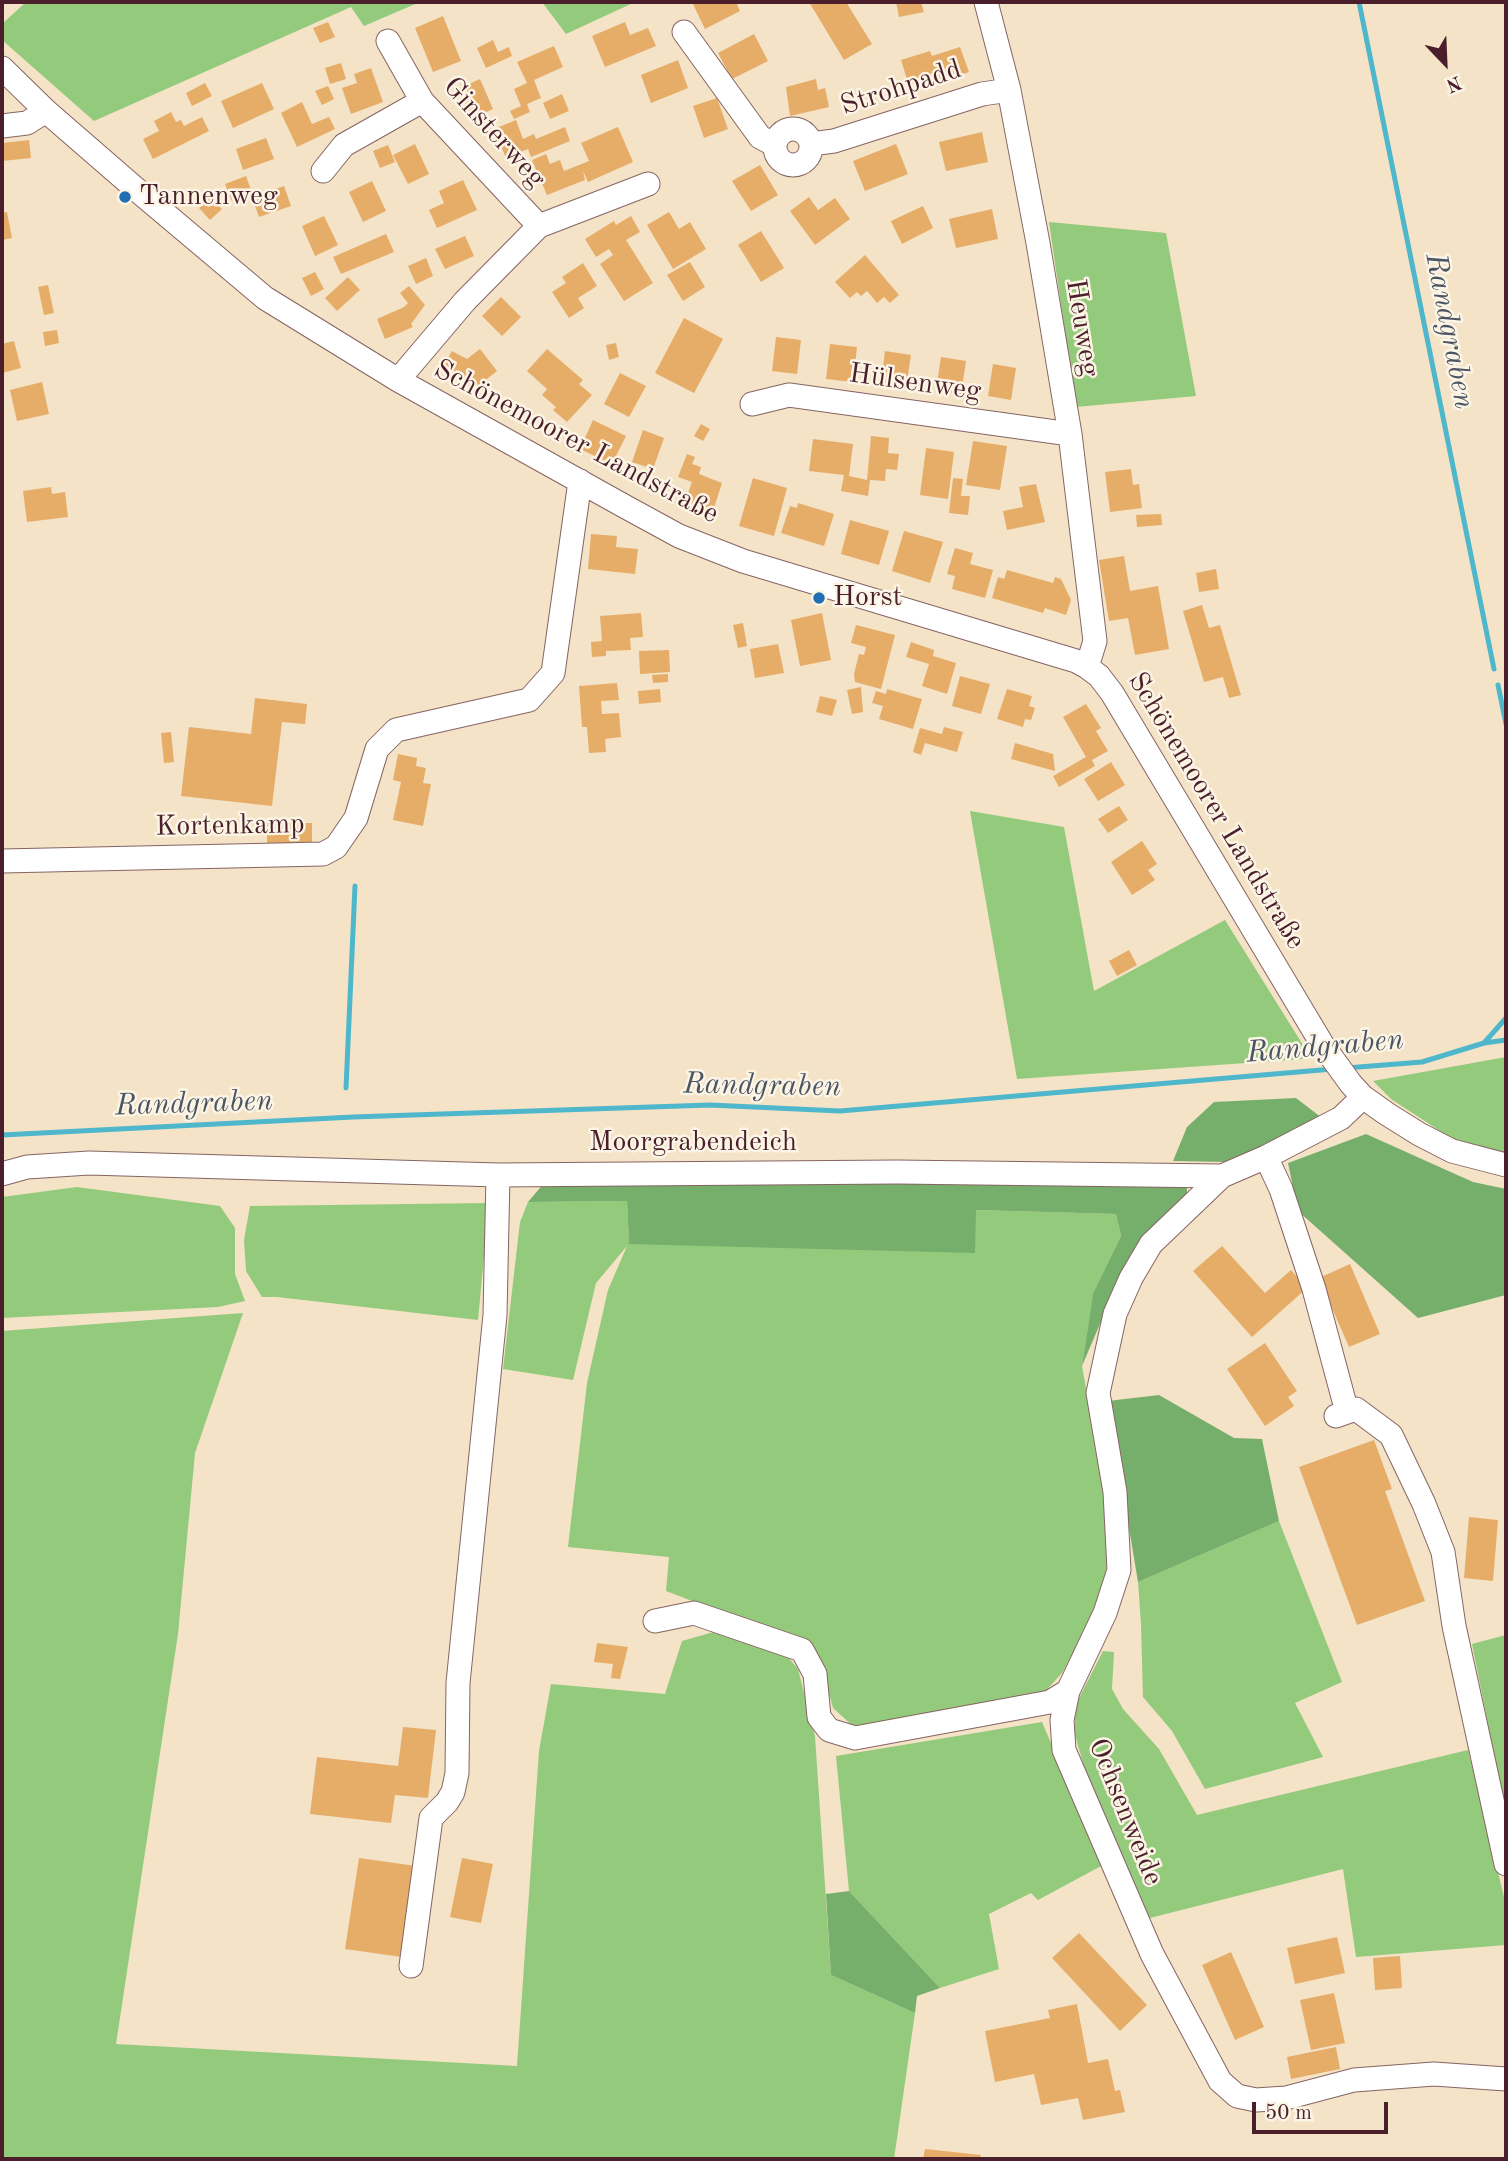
<!DOCTYPE html>
<html>
<head>
<meta charset="utf-8">
<style>
	body { margin:0 }
	#map { position:relative; width:1508px; height:2161px; overflow:hidden; background:#f4e3c7; font-family:"Old Standard TT",serif }
	canvas { display:block }
	.frame { position:absolute; inset:0; border:4px solid #4a1f2b; pointer-events:none }
	.north { position:absolute; left:1410px; top:28px; width:70px; height:70px; -webkit-text-stroke:5px #fcf5e5; paint-order:stroke; rotate:157deg; font-size:19px; font-weight:700; line-height:28px; text-align:center; color:#4a1f2b }
	.north::after { content:''; display:block; margin:auto; width:24px; height:32px; background:#4a1f2b; clip-path:polygon(50% 0,100% 100%,50% 72%,0 100%) }
	.scale { position:absolute; left:1252px; top:2102px; width:136px; height:32px; box-sizing:border-box; border:4px solid #4a1f2b; border-top:0; padding-left:9px; font-size:21px; line-height:24px; white-space:nowrap; color:#4a1f2b; -webkit-text-stroke:5px #fcf5e5; paint-order:stroke }
</style>
</head>
<body>
<div id="map">
<canvas width="1508" height="2161"></canvas>
<div class="frame"></div>
<div class="north">N</div>
<div class="scale">50 m</div>
</div>
<script>
const context = document.querySelector('canvas').getContext('2d');
context.lineJoin = 'round';
function fillPath(path, color) { context.fillStyle = color; context.fill(path, 'evenodd'); }
const toPath = rows => new Path2D(rows.map(r => 'M' + r).join(''));
function trace(path, color, width, dash) { context.strokeStyle = color; context.lineWidth = width; context.lineCap = dash ? 'butt' : 'round'; context.setLineDash(dash || []); context.stroke(path); }
function write(font, color, halo, rows, align = 'center') {
  context.font = font + ' "Old Standard TT",serif'; context.lineWidth = 5; context.setLineDash([]); context.textBaseline = 'middle'; context.strokeStyle = halo; context.fillStyle = color; for (const [text, x, y, turn = 0] of rows) {
    context.save(); context.translate(x, y); context.rotate((+turn || 0) * Math.PI / 180); context.textAlign = isNaN(turn) ? turn : align; if (halo) context.strokeText(text, 0, 0); context.fillText(text, 0, 0); context.restore();
  }
}
const green = toPath([
	[26,2,420,2,364,26,351,7,94,121,2,40,2,24],
	[542,2,635,2,566,34],
	[1049,222,1166,233,1196,396,1076,407],
	[970,811,1064,827,1094,991,1225,920,1308,1053,1303,1059,1017,1079],
	[1506,1057,1506,1153,1460,1144,1391,1099,1373,1081],
	[77,1187,220,1206,235,1228,235,1274,245,1301,218,1307,2,1318,2,1197],
	[627,1201,629,1243,975,1252,975,1210,1116,1214,1121,1236,1093,1295,1082,1366,1107,1505,1109,1549,1103,1591,1089,1625,1062,1673,1042,1695,854,1727,833,1708,822,1667,813,1647,666,1591,669,1557,568,1547,587,1383,608,1290,627,1246,596,1283,573,1380,503,1369,520,1222,528,1202],
	[489,1203,478,1320,277,1297,262,1297,246,1271,244,1240,250,1206],
	[243,1313,195,1453,178,1634,116,2044,517,2066,539,1751,551,1684,665,1694,682,1641,717,1631,783,1651,798,1669,815,1736,831,1975,915,2013,894,2159,2,2159,2,1331],
	[1279,1521,1342,1682,1295,1703,1323,1757,1205,1789,1172,1731,1143,1697,1141,1624,1138,1582],
	[1506,1635,1506,1814,1472,1644],
	[1103,1651,1114,1652,1112,1689,1123,1709,1159,1749,1197,1815,1468,1750,1506,1905,1506,1945,1356,1957,1343,1869,1146,1919,1090,1787,1075,1735,1075,1706],
	[1042,1722,1103,1865,1038,1900,1031,1893,989,1914,999,1969,940,1988,849,1891,836,1756]
]);
const forest = toPath([
	[1296,1098,1322,1118,1286,1136,1227,1162,1173,1161,1187,1127,1214,1102],
	[1366,1134,1473,1182,1506,1189,1506,1295,1418,1318,1298,1211,1288,1163],
	[545,1182,1187,1183,1187,1197,1123,1270,1082,1366,1093,1294,1121,1236,1116,1214,976,1210,975,1253,629,1244,627,1201,528,1202],
	[1159,1395,1234,1438,1262,1439,1279,1521,1138,1582,1108,1401],
	[849,1891,940,1988,917,1996,915,2013,831,1975,826,1894]
]);
const stream = toPath([
	[1359,2,1494,669],
	[1498,685,1506,724],
	[1484,1043,1506,1018],
	[1346,1068,1422,1062,1484,1043,1506,1040],
	[346,1088,355,886],
	[2,1135,353,1117,710,1105,840,1111,1333,1069]
]);
const building = toPath([
	[692,2,736,2,740,11,705,29],
	[809,2,846,2,872,44,844,60],
	[896,2,921,2,924,12,899,17],
	[443,16,461,61,433,72,415,28],
	[328,22,335,37,320,43,313,28],
	[625,22,630,35,648,28,656,46,605,67,592,36],
	[754,34,768,61,732,79,718,53],
	[493,40,498,52,509,47,512,56,486,68,477,48],
	[554,46,563,67,534,80,541,98,527,104,530,112,514,119,510,111,521,106,514,89,527,83,517,62],
	[960,47,969,72,940,82,938,76,909,86,901,60,930,51,932,56],
	[678,60,688,88,651,103,641,75],
	[341,63,346,79,330,84,325,68],
	[371,68,383,102,351,114,342,88,357,83,354,74],
	[480,79,493,109,472,119,458,89],
	[816,79,818,90,825,88,829,107,790,116,786,87],
	[205,83,212,96,192,106,186,93],
	[262,83,274,109,233,128,221,101],
	[328,86,334,99,322,105,315,91],
	[562,94,569,111,550,119,543,103],
	[717,98,728,129,704,138,693,106],
	[302,102,312,124,329,117,335,129,297,147,281,113],
	[171,112,176,122,181,120,184,126,202,117,209,131,153,159,143,139,159,131,154,121],
	[516,120,523,139,534,134,536,139,565,127,570,141,531,157,528,149,506,158,494,129],
	[618,127,633,162,588,182,583,171,585,180,547,195,532,160,546,154,550,164,560,160,564,171,589,161,581,143],
	[982,132,988,162,946,171,939,142],
	[266,138,274,159,243,170,236,149],
	[29,140,31,158,2,161,2,143],
	[415,144,429,174,408,184,393,155],
	[896,144,908,174,865,191,853,161],
	[388,145,395,162,380,168,373,151],
	[760,165,778,195,751,211,732,181],
	[246,176,252,193,232,201,225,184],
	[463,180,477,210,437,228,429,210,444,203,439,191],
	[372,181,386,211,363,222,349,192],
	[284,186,291,206,259,217,252,197],
	[211,197,222,209,210,220,199,208],
	[809,197,818,210,835,198,850,219,815,245,790,211],
	[923,206,933,228,902,244,891,221],
	[992,209,998,239,956,248,949,219],
	[7,212,12,238,2,240,2,213],
	[669,212,679,229,690,222,706,249,673,269,647,225],
	[324,216,338,245,315,256,302,226],
	[631,216,640,232,626,240,653,283,624,301,600,264,613,255,609,249,596,257,585,239,614,221,616,225],
	[761,231,784,268,761,282,738,245],
	[386,234,394,252,341,274,333,257],
	[465,236,474,256,445,269,435,249],
	[865,255,899,295,890,303,884,297,877,303,867,291,861,296,857,292,850,298,835,282],
	[426,258,433,276,416,284,408,266],
	[690,262,705,287,683,301,667,275],
	[583,263,597,286,578,298,584,308,569,318,552,292,566,283,562,277],
	[315,272,324,289,311,296,302,278],
	[348,277,360,290,337,311,325,298],
	[48,285,54,313,44,315,38,287],
	[409,286,425,305,411,324,413,327,385,339,377,319,404,307,408,303,400,293],
	[501,297,521,317,502,336,482,316],
	[684,318,723,339,694,393,655,373],
	[57,330,59,343,45,346,43,332],
	[776,337,801,340,797,374,772,371],
	[14,341,21,368,2,373,2,344],
	[616,343,619,357,609,360,606,345],
	[830,344,857,347,853,382,826,379],
	[480,349,497,371,474,389,441,370,452,351,467,359],
	[547,349,583,380,579,384,592,395,567,422,553,410,556,407,542,395,547,389,527,371],
	[885,351,911,355,906,388,881,385],
	[941,357,966,361,961,394,936,390],
	[993,364,1016,368,1011,400,988,396],
	[620,373,646,386,629,417,604,404],
	[42,382,49,414,17,421,10,390],
	[593,420,626,436,612,464,580,449],
	[701,424,710,429,703,441,694,436],
	[643,430,664,438,653,469,632,462],
	[871,436,889,438,888,453,899,454,897,470,886,469,885,481,870,480,868,496,841,491,844,475,809,471,813,439,853,444,849,476,867,480],
	[973,441,1007,446,1000,490,966,485],
	[926,448,954,452,948,499,920,495],
	[687,454,695,457,692,464,701,467,699,474,722,483,713,511,685,501,692,482,678,477],
	[1131,469,1133,485,1139,484,1142,508,1110,512,1105,472],
	[753,478,787,488,774,536,739,526],
	[953,478,963,479,961,496,970,496,968,515,949,513],
	[1036,484,1045,522,1007,530,1003,511,1023,507,1019,487],
	[51,487,52,494,65,492,68,517,27,522,23,491],
	[798,503,834,514,824,546,781,533,790,506,797,508],
	[1161,514,1162,525,1137,527,1136,515],
	[850,520,889,531,879,565,841,554],
	[904,531,943,542,930,583,892,571],
	[591,534,617,536,616,547,638,549,635,574,588,569],
	[955,548,973,553,970,564,993,570,985,598,952,589,955,576,947,574],
	[1124,556,1130,591,1158,586,1169,649,1135,655,1128,618,1109,621,1099,560],
	[1216,569,1219,589,1199,592,1196,573],
	[1007,570,1053,583,1055,577,1061,579,1071,600,1066,615,1045,608,1043,613,992,598,998,577,1004,579],
	[1202,605,1209,628,1220,625,1241,695,1229,698,1223,677,1204,682,1183,611],
	[641,613,643,637,630,638,631,650,606,651,606,656,592,657,591,642,602,641,600,616],
	[822,613,831,660,800,666,791,620],
	[743,623,747,646,738,648,733,625],
	[856,625,895,635,881,689,855,682,854,674,859,654,864,655,866,647,851,643],
	[911,642,934,650,933,656,956,663,947,694,922,686,929,664,906,657],
	[778,644,784,673,755,678,750,649],
	[669,650,670,672,640,674,639,651],
	[668,674,668,682,653,683,652,675],
	[960,676,990,684,981,714,952,706],
	[617,683,619,700,601,701,602,714,619,713,621,737,605,739,606,752,589,753,587,727,582,727,579,686],
	[861,687,863,712,852,714,847,690],
	[660,689,661,702,639,704,638,691],
	[887,689,922,699,913,729,879,719,883,706,872,703,876,691,886,694],
	[1007,689,1032,696,1029,706,1035,708,1031,720,1025,719,1023,727,997,719],
	[820,696,837,700,832,716,816,712],
	[255,698,307,704,305,724,282,722,272,806,181,796,189,727,251,734],
	[1086,704,1101,728,1096,731,1108,751,1092,760,1095,766,1059,787,1053,776,1086,757,1063,717],
	[944,727,963,732,957,752,925,743,921,755,913,752,920,728,942,734],
	[171,732,174,762,164,763,161,733],
	[1015,743,1053,754,1055,771,1011,759],
	[398,754,417,758,416,766,426,768,423,783,431,784,423,826,393,820,401,782,393,780],
	[1111,762,1125,785,1098,801,1084,779],
	[1119,806,1128,820,1108,833,1098,819],
	[267,823,312,823,312,847,267,846],
	[1142,841,1157,864,1148,870,1155,880,1132,895,1111,862],
	[1129,950,1137,965,1117,976,1109,961],
	[1222,1246,1265,1293,1291,1270,1307,1288,1252,1337,1193,1271],
	[1350,1264,1380,1334,1349,1347,1319,1278],
	[1265,1343,1297,1391,1288,1397,1294,1406,1265,1426,1227,1369],
	[1374,1440,1392,1489,1385,1491,1425,1601,1357,1625,1299,1467],
	[1469,1517,1498,1520,1493,1581,1464,1578],
	[597,1643,628,1647,620,1679,611,1678,613,1664,594,1662],
	[403,1727,436,1730,428,1798,395,1795,391,1823,310,1814,317,1757,398,1766],
	[359,1858,416,1866,402,1957,345,1949],
	[462,1858,493,1864,481,1923,450,1917],
	[1079,1933,1147,2005,1120,2031,1052,1958],
	[1337,1937,1345,1973,1295,1984,1287,1948],
	[1231,1952,1264,2027,1235,2040,1202,1965],
	[1400,1956,1402,1988,1375,1990,1373,1958],
	[1334,1993,1345,2043,1311,2050,1300,2000],
	[1077,2004,1088,2063,1108,2059,1115,2091,1120,2090,1125,2112,1083,2120,1078,2098,1041,2105,1034,2074,995,2082,985,2031,1050,2018,1048,2010],
	[1336,2047,1340,2069,1291,2079,1287,2057],
	[925,2149,981,2155,980,2159,923,2159]
]);
const minor = toPath([
	[986,2,1009,90,1038,243,1070,434,1095,641,1087,667],
	[684,32,760,137,775,145],
	[388,41,422,101,539,226],
	[2,68,46,111,144,196,265,298,398,380,624,506,679,536,743,561,1076,661,1087,667,1099,676,1112,693,1322,1044,1351,1084,1363,1097,1387,1114,1419,1134,1452,1151,1506,1165],
	[2,126,27,123,46,111],
	'775 147a18 18 0 1 1 36 0a18 18 0 1 1-36 0Z',
	[811,144,834,141,982,94,1009,90],
	[323,171,344,145,422,101],
	[398,380,465,301,539,226,648,184],
	[752,404,789,395,1070,434],
	[2,861,323,854,336,847,356,818,377,749,396,730,529,700,553,673,580,481],
	[1266,1157,1281,1189,1314,1289,1347,1412],
	[2,1174,27,1167,89,1163,498,1175,897,1172,1222,1176,1266,1157,1341,1118,1363,1097],
	[1222,1176,1151,1244,1131,1278,1115,1314,1098,1393,1115,1492,1119,1570,1105,1613,1068,1691,1062,1720,1064,1750,1152,1954,1220,2081,1237,2096,1256,2100,1286,2098,1354,2080,1434,2074,1506,2079],
	[1336,1416,1356,1409,1391,1435,1424,1504,1443,1552,1454,1626,1506,1864],
	[655,1621,694,1613,802,1650,815,1674,819,1717,829,1730,855,1738,1050,1702,1068,1691],
	[411,1966,431,1818,447,1802,453,1792,457,1773,458,1683,495,1315,498,1175]
]);
const markers = [
	[125,197,7,"#1f6fb2"],
	[819,598,7,"#1f6fb2"]
];
const streetNames = [
	["Strohpadd",901,88,-18],
	["Ginsterweg",494,133,48],
	["Heuweg",1082,328,81],
	["Hülsenweg",915,383,8],
	["Schönemoorer Landstraße",576,442,28],
	["Schönemoorer Landstraße",1216,811,59],
	["Kortenkamp",230,826,-1],
	["Moorgrabendeich",693,1143],
	["Ochsenweide",1125,1812,68]
];
const poiNames = [
	["Tannenweg",139,197],
	["Horst",833,598]
];
const waterNames = [
	["Randgraben",1449,331,79],
	["Randgraben",1325,1047,-5],
	["Randgraben",762,1086,1],
	["Randgraben",194,1104,-2]
];
fillPath(green, '#93ca7c');
fillPath(forest, '#76ae6c');
trace(stream, '#4eb7cb', 5);
fillPath(building, '#e6ad69');
trace(minor, '#866462', 25);
trace(minor, '#fff', 23);
for (const [x, y, r, color] of markers) { const dot = new Path2D(); dot.arc(x, y, r, 0, 2 * Math.PI); context.fillStyle = color; context.fill(dot); trace(dot, '#fcf5e5', 2.5); }
write('28px', '#4a1f2b', '#fcf5e5', streetNames);
write('28px', '#4a1f2b', '#fcf5e5', poiNames, 'left');
write('italic 30px', '#4b5463', '#fcf5e5', waterNames);
</script>
</body>
</html>
